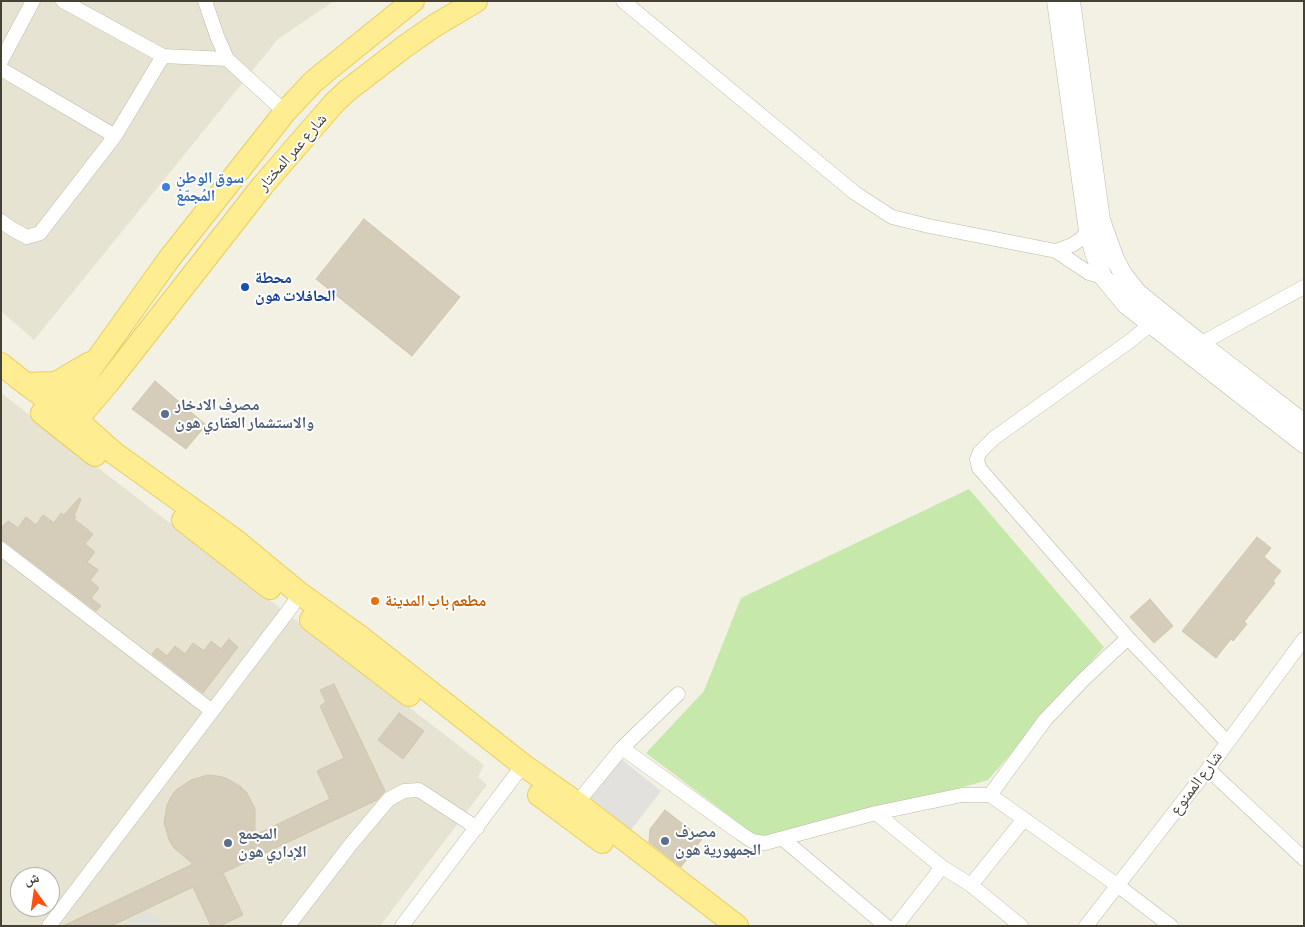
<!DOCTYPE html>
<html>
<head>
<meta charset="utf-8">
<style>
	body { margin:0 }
	#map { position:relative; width:1305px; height:927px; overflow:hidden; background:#f3f0e4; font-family:"Asap Condensed","Noto Naskh Arabic",sans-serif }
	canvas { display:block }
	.frame { position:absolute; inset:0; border:2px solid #454134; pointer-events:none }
	.north { position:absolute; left:10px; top:867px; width:50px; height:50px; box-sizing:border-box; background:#fff; border:1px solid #b5b3ae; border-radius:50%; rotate:346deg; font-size:14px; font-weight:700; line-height:20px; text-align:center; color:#454134 }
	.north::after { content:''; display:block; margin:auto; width:18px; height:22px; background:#ff500f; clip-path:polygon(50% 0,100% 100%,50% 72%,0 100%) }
</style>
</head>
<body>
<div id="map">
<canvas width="1305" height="927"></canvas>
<div class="frame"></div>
<div class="north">ش</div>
</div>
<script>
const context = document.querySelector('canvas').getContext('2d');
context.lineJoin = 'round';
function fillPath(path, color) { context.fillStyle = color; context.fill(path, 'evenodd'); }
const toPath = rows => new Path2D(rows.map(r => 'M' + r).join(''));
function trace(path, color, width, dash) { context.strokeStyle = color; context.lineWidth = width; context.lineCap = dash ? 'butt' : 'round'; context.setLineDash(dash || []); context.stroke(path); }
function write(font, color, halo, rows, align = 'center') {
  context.font = font + ' "Asap Condensed","Noto Naskh Arabic",sans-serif'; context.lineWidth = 4; context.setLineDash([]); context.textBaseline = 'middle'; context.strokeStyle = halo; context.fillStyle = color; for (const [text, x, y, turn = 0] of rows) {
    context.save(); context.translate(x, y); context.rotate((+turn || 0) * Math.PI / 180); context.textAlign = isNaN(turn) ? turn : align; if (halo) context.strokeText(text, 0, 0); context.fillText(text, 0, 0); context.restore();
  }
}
const residential = toPath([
	[1,1,334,1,278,39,34,340,1,311],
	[1,393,484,765,478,777,487,785,380,926,1,926],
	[20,877,50,877,50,907,20,907]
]);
const green = toPath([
	[969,489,1104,647,988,780,765,843,646,753,704,691,741,598]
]);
const parking = toPath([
	[620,758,661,791,631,830,589,797],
	[148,912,165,926,120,926]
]);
const building = toPath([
	[364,219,460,297,412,356,316,279,364,219],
	[155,381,206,425,186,449,132,409,155,381],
	[79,498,81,499,74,516,76,517,74,519,93,534,85,544,95,552,87,562,98,570,90,580,99,588,91,598,101,606,96,611,6,542,1,540,1,528,8,521,18,528,26,517,36,525,43,515,54,523,61,513,64,515,79,498],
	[1257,537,1271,548,1264,557,1281,571,1273,581,1275,583,1244,622,1247,624,1233,641,1231,639,1216,658,1182,631,1257,537],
	[1150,599,1173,626,1154,643,1130,617,1150,599],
	[229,639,238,647,203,693,152,654,157,648,167,656,175,646,185,654,193,643,204,651,211,641,221,649,229,639],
	[334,684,385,791,377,800,223,873,243,915,220,926,211,926,193,887,111,926,63,926,193,864,174,848,169,840,164,823,167,805,171,797,176,790,191,780,208,775,217,776,226,778,241,787,247,793,255,809,255,835,330,799,317,771,344,758,320,706,326,702,320,690,334,684],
	[399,713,424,731,403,759,378,740,399,713],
	[665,810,702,839,681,867,649,842,650,829,665,810]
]);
const minor = toPath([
	[63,1,163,56,227,59],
	[205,1,217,36,227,59,285,112],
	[623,1,855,193,892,217,929,226,1056,251,1089,273,1103,277],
	[1,61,33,1],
	[1,69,115,136,163,56],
	[1,221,12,229,27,237,40,233,115,136],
	[1056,251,1072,245,1081,239,1088,231],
	[1151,324,1130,341,994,438,980,452,977,459,979,468,1128,638,1227,742],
	[1193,348,1304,287],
	[1,549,212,711],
	[622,748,740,833,752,841,765,843,876,813,962,795,990,795,1117,885,1171,926],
	[1208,769,1304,859],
	[990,795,1045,720,1084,679,1128,638],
	[577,803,622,748,678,694],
	[876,813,942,867,971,885,1021,926],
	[783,839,886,926],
	[971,885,1024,819],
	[49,926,292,606,299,593],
	[288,926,351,844,389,799,404,791,419,790,477,828],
	[402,926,523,765],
	[896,926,942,867],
	[1086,926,1208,769,1304,639]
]);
const tertiary = toPath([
	[1056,1,1088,231,1094,253,1103,277,1126,305,1304,444],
	[1071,1,1101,220,1115,259,1123,274,1138,293,1200,343,1304,423]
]);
const primary = toPath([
	[1,364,26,384,78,421,114,453,235,540,299,593,359,636,523,765,577,803,737,926],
	[26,384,56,383,90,363],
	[42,413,95,455],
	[52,420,61,410,169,259,285,112,312,83,325,72,413,1],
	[67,431,108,383,263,185,335,102,348,90,404,47,434,26,476,1],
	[183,520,270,588],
	[311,620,409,695],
	[539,795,602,842]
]);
const markers = [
	[166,187,5,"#3f7fe0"],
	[245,287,5,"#1a4fb4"],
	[165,414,5,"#5c6f8a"],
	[375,601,5,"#e8710a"],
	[665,841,5,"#5c6f8a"],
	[228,843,5,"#5c6f8a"]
];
const streetNames = [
	["شارع عمر المختار",292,152,-49],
	["شارع الممنوع",1196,783,-53]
];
const shopNames = [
	["سوق الوطن",176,178],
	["المُجمّعْ",176,196]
];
const transitNames = [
	["محطة",255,278],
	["الحافلات هون",255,296]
];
const serviceNames = [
	["مصرف الادخار",175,405],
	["والاستشمار العقاري هون",175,423],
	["مصرف",675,832],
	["الجمهورية هون",675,850],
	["المجمع",238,834],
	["الإداري هون",238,852]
];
const foodNames = [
	["مطعم باب المدينة",385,601]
];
fillPath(residential, '#e7e3d2');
fillPath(green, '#c6e9ab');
fillPath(parking, '#e3e1dd');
fillPath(building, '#d5cdb9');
trace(building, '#d0c6ac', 1);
trace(minor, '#beb9a7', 15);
trace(tertiary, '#beb9a7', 19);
trace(primary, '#e7cf5e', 24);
trace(minor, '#fff', 14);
trace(tertiary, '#fff', 18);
trace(primary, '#ffed91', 22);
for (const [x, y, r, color] of markers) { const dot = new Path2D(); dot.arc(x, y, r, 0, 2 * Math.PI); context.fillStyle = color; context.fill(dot); trace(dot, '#fff', 2); }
write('16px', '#454134', '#fff', streetNames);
write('bold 16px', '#366cbe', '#fff', shopNames, 'left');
write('bold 16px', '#164399', '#fff', transitNames, 'left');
write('bold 16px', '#4e5e75', '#fff', serviceNames, 'left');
write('bold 16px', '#c56008', '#fff', foodNames, 'left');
</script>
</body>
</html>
